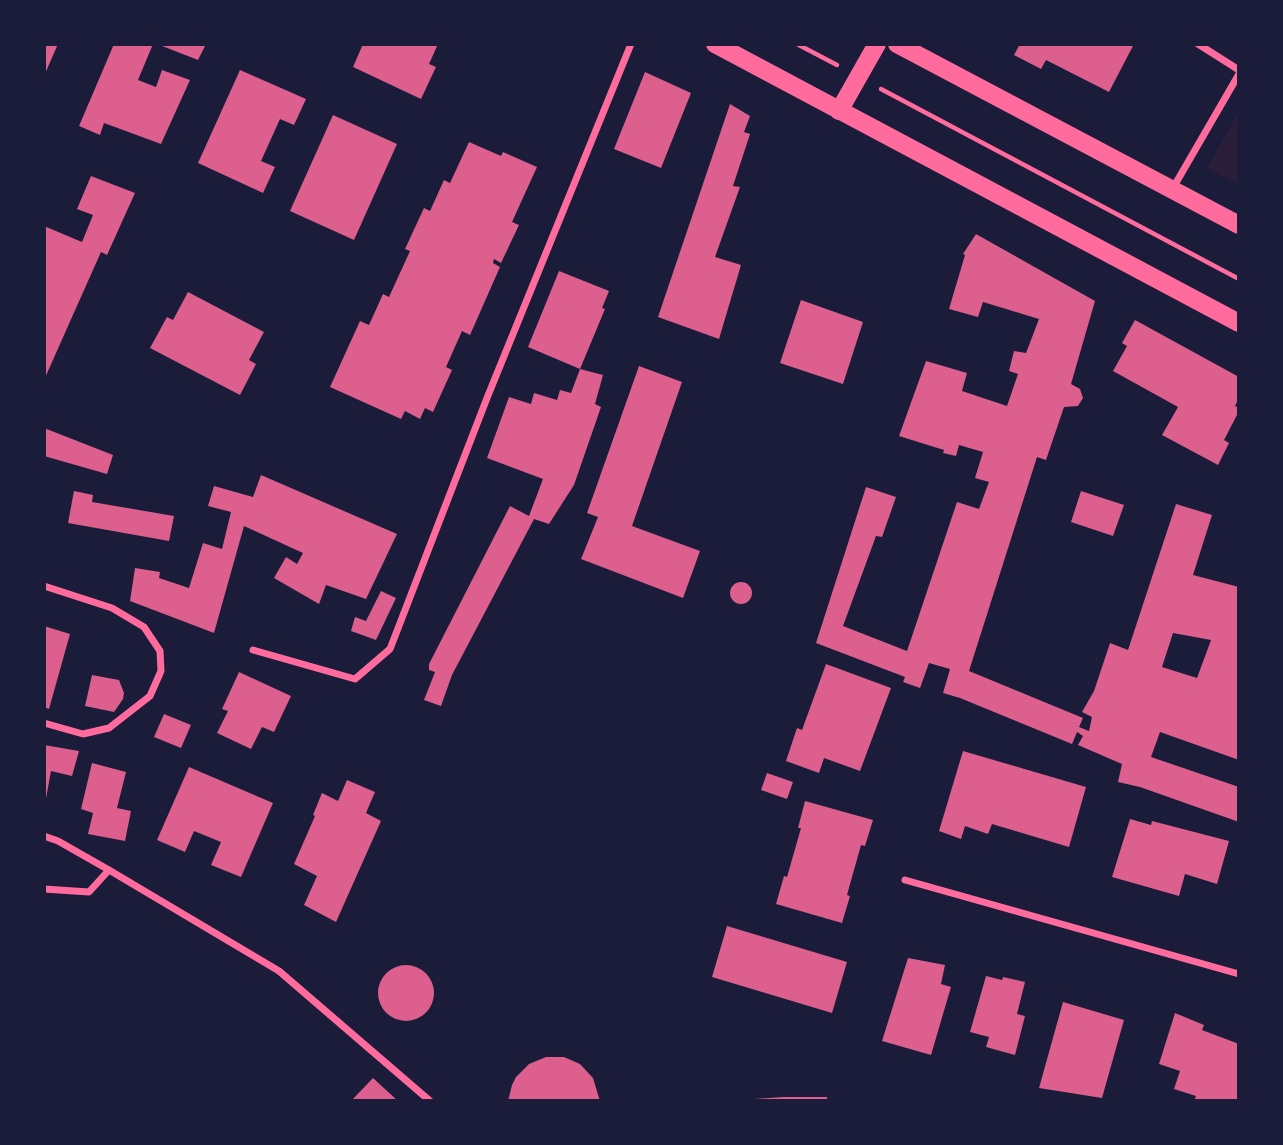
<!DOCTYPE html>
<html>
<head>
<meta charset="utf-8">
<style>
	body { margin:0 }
	#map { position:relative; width:1283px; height:1145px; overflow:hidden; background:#1b1b3a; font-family:Signika,sans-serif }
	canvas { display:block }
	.frame { position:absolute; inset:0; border:46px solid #1b1b3a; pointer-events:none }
</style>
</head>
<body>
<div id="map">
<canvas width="1283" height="1145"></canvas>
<div class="frame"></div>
</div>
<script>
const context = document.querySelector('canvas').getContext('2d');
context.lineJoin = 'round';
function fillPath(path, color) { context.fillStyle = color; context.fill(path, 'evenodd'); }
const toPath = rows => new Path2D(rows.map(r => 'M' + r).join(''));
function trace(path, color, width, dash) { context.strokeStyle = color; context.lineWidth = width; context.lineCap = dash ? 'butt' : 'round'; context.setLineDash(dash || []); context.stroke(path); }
const green = toPath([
	[1239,111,1239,185,1207,168]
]);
const building = toPath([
	[44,44,58,44,44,76],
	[114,44,153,44,138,80,156,87,162,70,190,80,161,144,104,123,100,135,79,126],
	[157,44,206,44,198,60],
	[363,44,438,44,429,64,436,67,421,99,353,67],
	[1020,44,1134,44,1109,92,1046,60,1041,69,1014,55],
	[240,70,306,99,294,125,280,119,261,161,275,167,263,193,198,163],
	[645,72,691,93,661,168,614,149],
	[730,104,750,116,744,132,750,134,733,186,740,187,715,257,741,265,719,339,658,317],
	[333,115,397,144,354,240,290,211],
	[469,142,501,156,503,152,537,167,512,222,519,225,501,263,494,259,493,263,500,267,470,335,462,331,446,367,452,370,433,412,425,408,420,419,405,411,401,419,330,387,360,321,369,325,383,294,389,297,410,251,405,249,424,208,430,211,444,180,450,183],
	[91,176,135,193,107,255,101,252,44,380,44,226,82,242,93,215,77,209],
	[976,234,1095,301,1071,384,1080,389,1083,398,1078,406,1064,407,1046,460,1037,457,969,671,1083,718,1079,727,1089,731,1092,717,1082,712,1094,691,1110,643,1128,650,1176,504,1212,515,1193,575,1239,587,1239,760,1160,732,1151,757,1239,787,1239,822,1140,787,1118,782,1122,764,1078,745,1083,736,1077,732,1072,744,960,698,943,693,950,669,929,663,920,688,903,682,905,677,816,643,866,487,896,497,882,537,876,536,843,626,907,651,957,502,979,509,989,482,975,478,983,452,959,445,956,456,943,453,944,450,899,436,926,361,967,373,962,391,1007,406,1018,374,1009,371,1014,351,1026,353,1039,319,983,302,978,317,949,309,965,255,963,254],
	[1173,633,1211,640,1197,678,1162,667],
	[559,271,609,291,602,308,605,309,580,369,603,375,595,404,601,407,574,485,549,524,534,519,452,675,441,706,424,700,435,672,429,670,429,664,510,506,529,516,543,479,487,458,509,397,531,404,534,393,557,400,560,390,571,393,580,369,528,347],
	[188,292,264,332,249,360,256,364,240,395,150,348,167,317,173,320],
	[801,300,863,322,843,384,780,363],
	[1135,320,1239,377,1239,398,1235,406,1239,408,1239,411,1224,440,1229,443,1218,465,1162,435,1178,407,1113,371,1127,346,1122,343],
	[639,366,682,382,632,526,700,551,683,598,581,559,598,517,587,513],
	[44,428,113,455,107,474,44,456],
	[261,475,397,534,366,599,326,585,319,604,274,578,286,557,297,564,303,553,244,526,214,633,130,601,135,568,160,572,159,578,189,588,203,543,222,549,231,512,208,506,214,486,253,497],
	[74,491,93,495,92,502,174,516,169,541,68,523],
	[1081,491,1124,505,1113,536,1071,522],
	'730 593a11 11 0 1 1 22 0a11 11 0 1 1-22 0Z',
	[381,591,396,598,376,640,351,631,355,617,366,621],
	[44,626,70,634,49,709,44,707],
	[826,664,891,688,860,771,824,758,819,773,786,761,797,728,802,730],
	[239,672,291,696,274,732,262,727,251,749,217,733,228,711,222,709],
	[92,675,119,680,124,693,123,699,114,712,85,706],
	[164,714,191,725,181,748,154,737],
	[44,745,79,751,72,776,51,771,45,804],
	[963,751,1086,787,1069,847,992,824,988,834,965,826,961,839,939,831],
	[92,763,126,772,117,808,131,811,125,841,88,834,93,813,81,809],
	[189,767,273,803,241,877,211,865,221,842,194,831,185,852,157,840],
	[767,773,793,782,787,799,761,790],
	[347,780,375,792,366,813,381,821,336,922,304,905,317,876,294,864,315,816,313,815,322,793,338,801],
	[805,801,873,820,865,846,861,845,847,895,850,896,842,923,776,904,784,876,787,877,801,828,798,828],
	[1130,819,1151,825,1152,821,1229,841,1217,884,1185,874,1179,896,1112,877],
	[727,926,847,962,832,1013,712,977],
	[908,958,945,965,941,984,951,987,931,1055,882,1041],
	'378 993a28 28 0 1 1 56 0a28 28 0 1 1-56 0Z',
	[986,976,1002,980,1003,977,1025,982,1017,1014,1025,1016,1015,1055,986,1047,989,1037,970,1032],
	[1063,1002,1124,1020,1102,1098,1039,1088],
	[1175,1013,1204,1025,1202,1030,1239,1044,1239,1101,1194,1101,1196,1096,1174,1089,1180,1071,1159,1064],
	[546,1057,564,1057,580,1064,593,1078,600,1101,508,1101,512,1085,516,1077,529,1064],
	[373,1078,398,1101,351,1101],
	[784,1097,827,1097,827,1101,755,1101,754,1099]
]);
const path = toPath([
	[797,44,837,65],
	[881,89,1239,279]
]);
const minor = toPath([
	[1198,44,1239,70],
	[1173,188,1239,74],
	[44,586,112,608,144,627,160,651,161,671,150,696,109,728,83,734,44,723],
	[253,650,355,679,390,649,487,398,631,44],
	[44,836,58,841,109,870,279,971,430,1101],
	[905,880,1239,974],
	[44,889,89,892,109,870]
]);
const primary = toPath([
	[715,44,1239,323],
	[897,44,1239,225],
	[839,111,877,44]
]);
fillPath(green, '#2a1e3b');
fillPath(building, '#dd5f8e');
trace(path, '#ff6b9d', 4.5);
trace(minor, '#ff6b9d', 7);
trace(primary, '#ff6b9d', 18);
</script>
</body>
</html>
